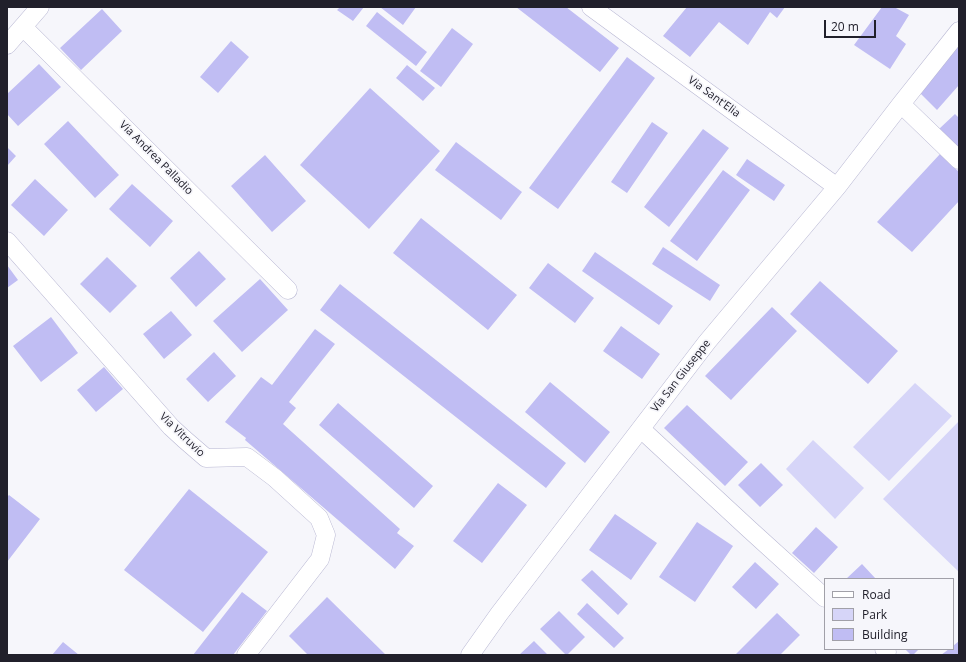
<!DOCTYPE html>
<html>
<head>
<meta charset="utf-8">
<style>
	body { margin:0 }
	#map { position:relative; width:966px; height:662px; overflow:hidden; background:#f6f6fb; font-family:"Open Sans",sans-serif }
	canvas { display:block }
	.frame { position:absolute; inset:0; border:8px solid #21202b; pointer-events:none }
	.legend { position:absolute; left:824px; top:578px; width:130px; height:72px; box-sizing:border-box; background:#f6f6fb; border:1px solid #a1a0a8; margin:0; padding:5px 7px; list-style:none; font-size:12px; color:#21202b }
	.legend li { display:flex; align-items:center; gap:8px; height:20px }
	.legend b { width:20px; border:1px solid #a1a0a8 }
	.scale { position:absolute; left:824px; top:20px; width:52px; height:18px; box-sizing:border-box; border:2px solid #21202b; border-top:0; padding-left:5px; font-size:12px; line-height:14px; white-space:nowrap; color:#21202b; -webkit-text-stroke:3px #f6f6fb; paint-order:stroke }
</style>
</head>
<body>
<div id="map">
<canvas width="966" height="662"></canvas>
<div class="frame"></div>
<ul class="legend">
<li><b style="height:5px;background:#fff"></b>Road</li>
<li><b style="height:11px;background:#d6d5f8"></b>Park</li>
<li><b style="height:11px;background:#c0bdf3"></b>Building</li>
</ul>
<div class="scale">20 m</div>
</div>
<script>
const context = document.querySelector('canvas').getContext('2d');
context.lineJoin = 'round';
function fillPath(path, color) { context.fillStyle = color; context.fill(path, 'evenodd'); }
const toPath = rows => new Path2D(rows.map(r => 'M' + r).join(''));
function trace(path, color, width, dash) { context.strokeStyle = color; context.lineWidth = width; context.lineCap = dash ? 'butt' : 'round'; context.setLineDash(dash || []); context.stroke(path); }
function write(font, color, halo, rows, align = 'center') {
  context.font = font + ' "Open Sans",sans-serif'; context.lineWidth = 3.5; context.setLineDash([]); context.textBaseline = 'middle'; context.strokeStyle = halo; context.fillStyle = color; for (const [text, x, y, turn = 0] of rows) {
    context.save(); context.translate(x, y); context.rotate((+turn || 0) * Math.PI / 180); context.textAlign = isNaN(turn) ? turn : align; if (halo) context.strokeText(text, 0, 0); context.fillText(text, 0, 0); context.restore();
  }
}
const green = toPath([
	[915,383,952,416,889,481,853,447],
	[959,421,959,572,883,499],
	[813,440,864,488,835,519,786,469]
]);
const building = toPath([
	[340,7,364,7,353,21,337,10],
	[380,7,416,7,403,25],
	[516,7,566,7,619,48,600,72],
	[687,7,785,7,777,18,770,12,748,45,719,22,690,57,663,36],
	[882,7,894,7,909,15,896,36,906,44,890,69,854,45],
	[102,9,122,31,81,70,60,48],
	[377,12,427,52,416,66,366,26],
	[452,28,473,44,441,87,420,71],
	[959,40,959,85,937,110,919,92],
	[231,41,249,57,218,93,200,77],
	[627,57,655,78,558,209,529,188],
	[39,64,61,87,18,126,7,114,7,94],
	[407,65,435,88,423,101,396,78],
	[370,88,440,151,369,229,300,165],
	[955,114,959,118,959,148,939,129],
	[68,121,119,175,95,198,44,144],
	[652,122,668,133,627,193,611,182],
	[703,129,729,148,669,227,644,207],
	[456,142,522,192,501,220,435,170],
	[7,147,16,156,7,166],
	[940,154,959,172,959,201,912,252,877,222],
	[265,155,306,201,272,232,231,186],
	[747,159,785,185,774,201,736,175],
	[723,170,750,190,697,261,670,241],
	[35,179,68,210,44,236,11,205],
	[132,184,173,221,150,247,109,209],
	[421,218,517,295,488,330,393,253],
	[663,247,720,285,710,301,652,264],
	[199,251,226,279,196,307,170,278],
	[595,252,673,306,659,325,582,271],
	[107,257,137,286,110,313,80,284],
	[548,263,594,298,575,323,529,288],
	[7,265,18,280,7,288],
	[260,279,288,310,242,352,213,321],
	[820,281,898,351,868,384,790,314],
	[340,284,566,463,546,488,320,310],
	[772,307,797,331,731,400,705,376],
	[171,311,192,335,164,359,143,334],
	[51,317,78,353,41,382,13,346],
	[621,326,660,354,642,379,603,351],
	[315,329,335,344,289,402,296,408,283,424,400,529,397,533,414,546,395,569,245,440,246,438,225,422,261,377,272,385],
	[214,352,236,376,208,402,186,379],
	[104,367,123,389,96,412,77,390],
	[550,382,610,432,585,463,525,412],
	[338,403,433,486,414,508,319,425],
	[687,405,748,462,725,486,664,428],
	[761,463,783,485,760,507,738,485],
	[498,483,527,505,482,563,453,541],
	[189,489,268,552,203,632,124,570],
	[9,495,40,519,7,562,7,497],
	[615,514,657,543,631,580,589,550],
	[697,522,733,546,695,602,659,577],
	[816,527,838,547,814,573,792,553],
	[755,562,779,584,756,609,732,587],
	[862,564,876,579,846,579],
	[592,570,628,604,618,615,581,580],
	[242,592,267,611,233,655,193,655],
	[327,597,386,655,308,655,289,636],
	[587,603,624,638,614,648,577,614],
	[559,611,585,637,567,655,566,655,540,629],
	[777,613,800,635,780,655,735,655],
	[534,641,548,655,519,655],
	[959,641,959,655,941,655,949,649,953,649,953,646],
	[63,642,79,655,52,655],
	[905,649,919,649,913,655,911,655]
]);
const minor = toPath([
	[591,7,837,187],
	[23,27,288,290],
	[7,45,40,7],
	[901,104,959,160],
	[7,241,171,427,184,439,206,458,247,457,275,478,319,518,326,535,320,559,246,655],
	[641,429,749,529,825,598],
	[884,649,887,652],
	[470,655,499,614,707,342,837,187,901,104,959,31]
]);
const streetNames = [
	["Via Sant'Elia",714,97,36],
	["Via Andrea Palladio",156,158,45],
	["Via San Giuseppe",681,376,-52],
	["Via Vitruvio",182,435,44]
];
fillPath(green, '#d6d5f8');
fillPath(building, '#c0bdf3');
trace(minor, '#b7b6d2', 19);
trace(minor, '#fff', 18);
write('11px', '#21202b', '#f6f6fb', streetNames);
</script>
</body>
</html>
